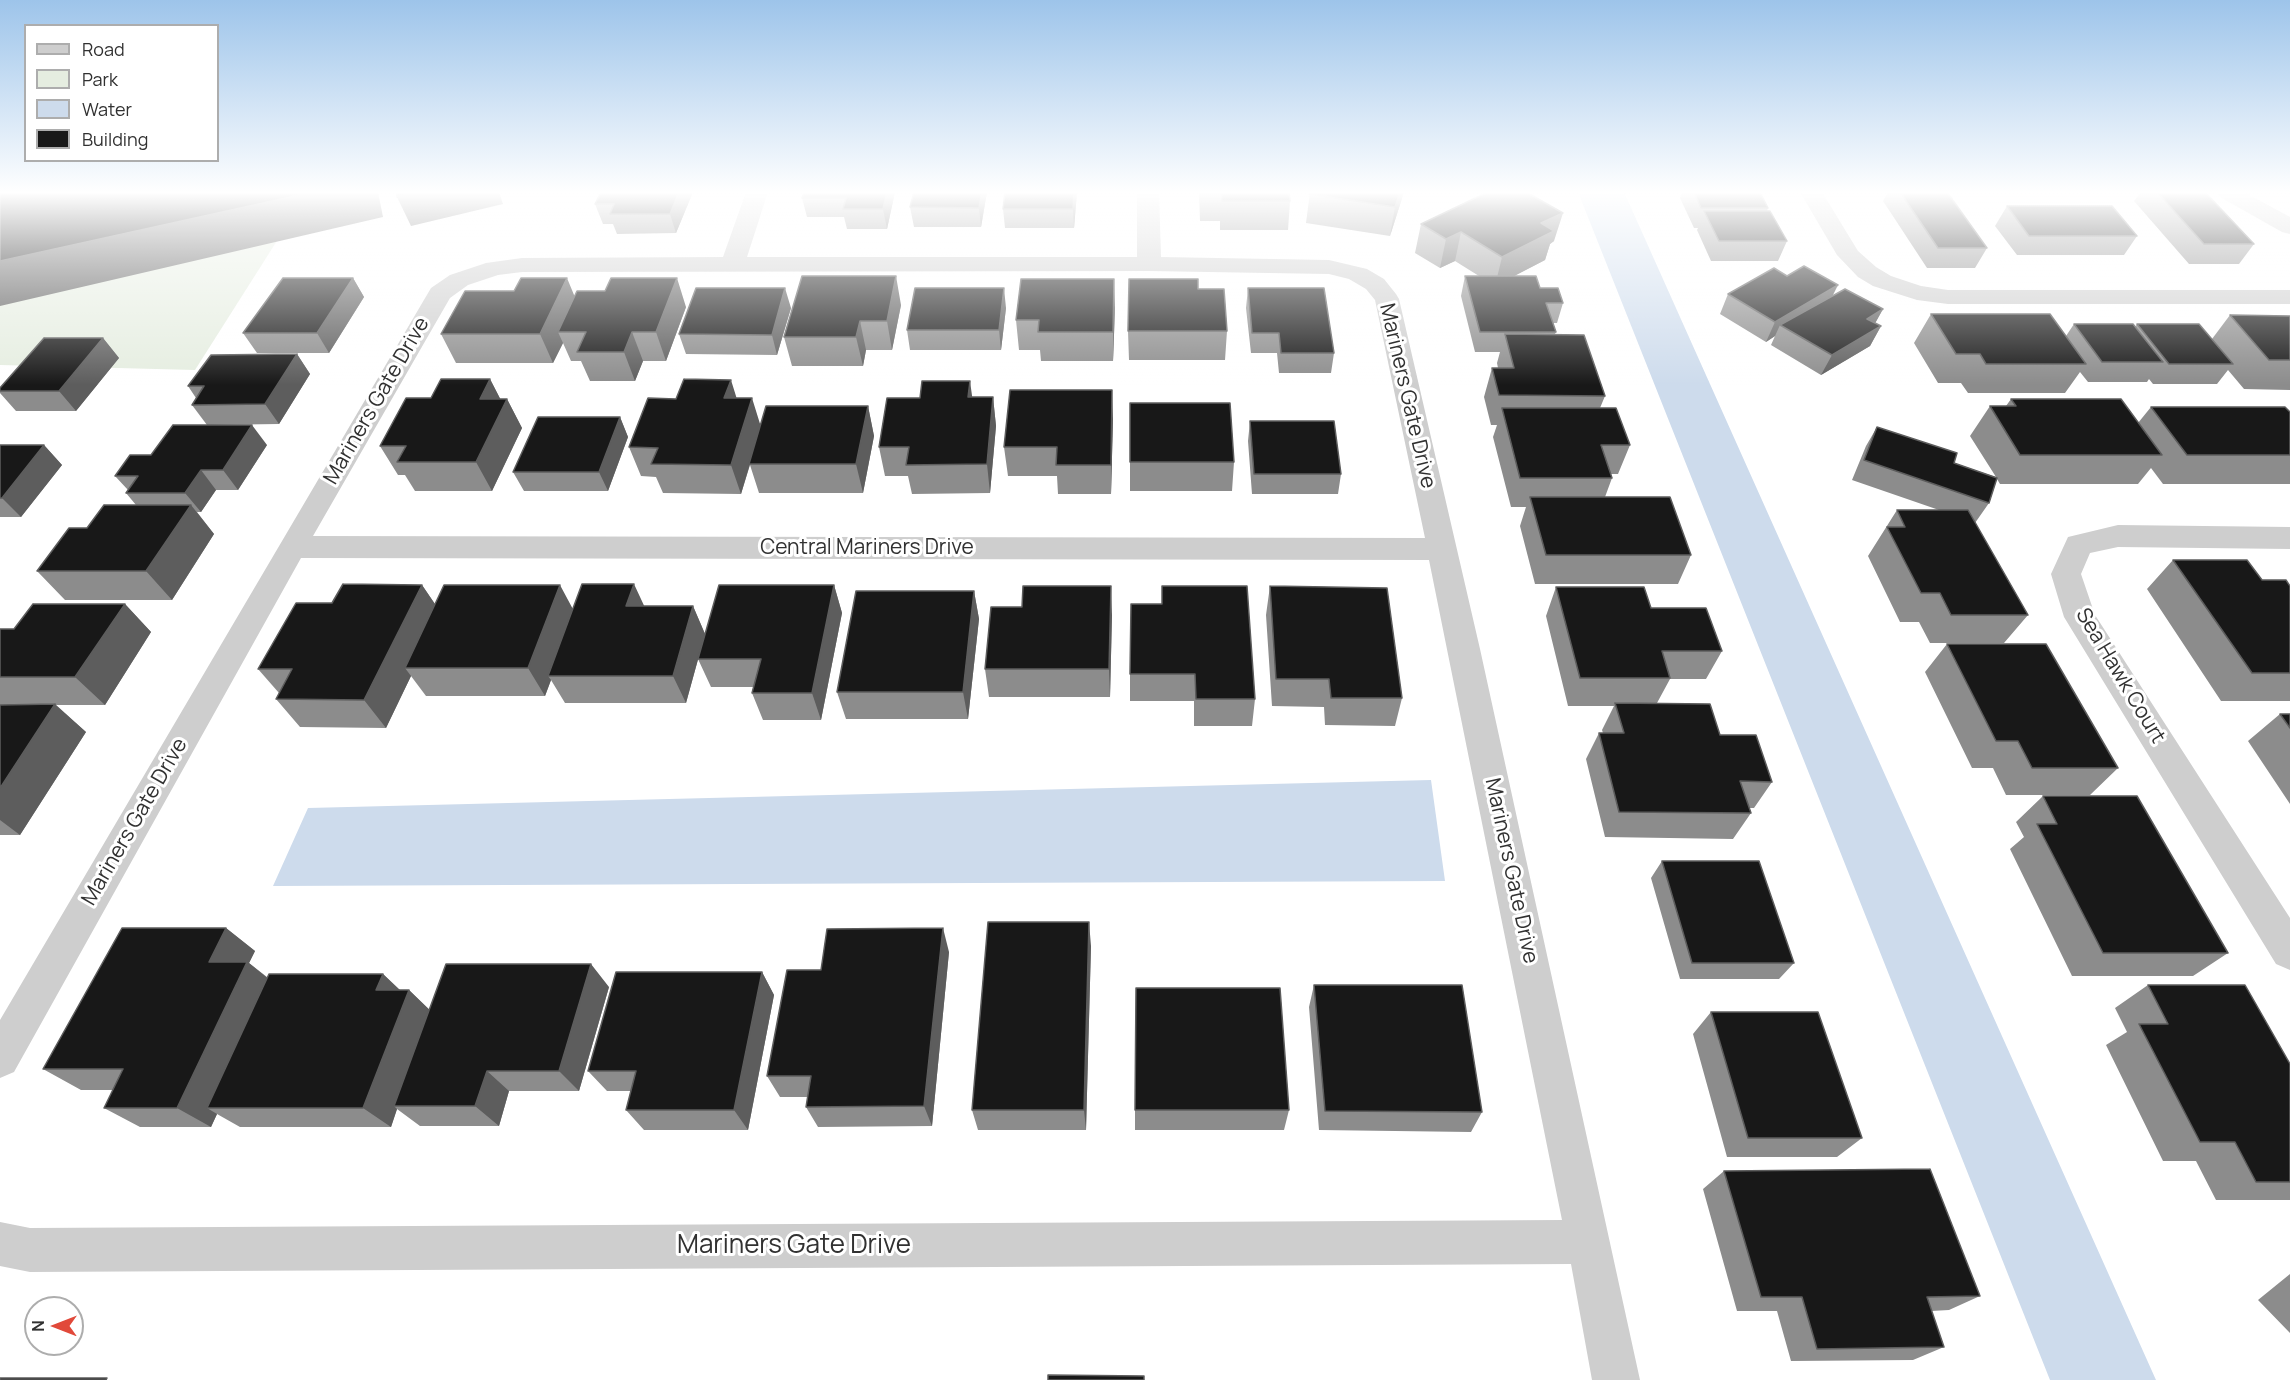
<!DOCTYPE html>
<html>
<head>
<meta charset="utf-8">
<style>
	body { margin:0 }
	#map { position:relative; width:2290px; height:1380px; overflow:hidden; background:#fff; font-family:Manrope,sans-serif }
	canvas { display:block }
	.legend { position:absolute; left:24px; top:24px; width:195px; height:138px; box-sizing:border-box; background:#fff; border:2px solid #adadad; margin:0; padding:8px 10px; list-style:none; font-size:18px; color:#313131 }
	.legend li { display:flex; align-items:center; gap:12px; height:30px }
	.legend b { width:30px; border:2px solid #adadad }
	.north { position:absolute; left:24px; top:1296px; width:60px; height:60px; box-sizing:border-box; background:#fff; border:2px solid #adadad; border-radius:50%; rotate:270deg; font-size:16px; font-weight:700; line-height:24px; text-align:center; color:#313131 }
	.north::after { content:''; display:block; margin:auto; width:21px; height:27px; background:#e1493a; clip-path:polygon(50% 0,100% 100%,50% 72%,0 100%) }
</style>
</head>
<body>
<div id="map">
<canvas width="2290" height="1380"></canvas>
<ul class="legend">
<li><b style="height:8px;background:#cecece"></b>Road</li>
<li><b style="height:16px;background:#e5ede0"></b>Park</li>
<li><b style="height:16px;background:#cddbec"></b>Water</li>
<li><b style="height:16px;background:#181818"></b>Building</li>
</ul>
<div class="north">N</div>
</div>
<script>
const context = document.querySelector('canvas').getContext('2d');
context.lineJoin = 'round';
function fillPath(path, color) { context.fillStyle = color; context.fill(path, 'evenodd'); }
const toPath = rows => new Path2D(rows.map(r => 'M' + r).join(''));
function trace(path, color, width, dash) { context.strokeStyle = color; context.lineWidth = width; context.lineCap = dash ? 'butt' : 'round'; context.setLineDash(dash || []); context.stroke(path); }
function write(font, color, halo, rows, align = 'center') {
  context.font = font + ' Manrope,sans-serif'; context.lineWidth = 6; context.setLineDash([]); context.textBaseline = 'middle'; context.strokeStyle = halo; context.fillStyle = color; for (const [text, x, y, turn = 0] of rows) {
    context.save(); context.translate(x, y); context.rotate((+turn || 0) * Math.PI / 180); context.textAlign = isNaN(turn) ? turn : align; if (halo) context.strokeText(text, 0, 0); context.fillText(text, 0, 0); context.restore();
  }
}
const green = toPath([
	[0,192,301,203,195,370,0,365]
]);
const water = toPath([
	[1578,192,1624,192,2156,1380,2050,1380],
	[1431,780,1445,881,273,886,308,808]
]);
const street = toPath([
	[746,192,768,192,747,257,1137,257,1137,192,1159,192,1161,257,1329,260,1367,269,1384,279,1396,294,1399,299,1480,649,1640,1380,1592,1380,1571,1264,30,1272,0,1266,0,1222,30,1228,1562,1220,1429,560,301,558,14,1072,0,1078,0,1020,431,288,450,275,486,263,522,258,723,257,746,192],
	[1149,271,1329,274,1349,279,1366,289,1375,300,1425,538,313,536,450,298,468,285,498,275,522,272,1149,271],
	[1800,192,1822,192,1858,251,1876,267,1891,276,1921,286,1948,290,2290,290,2290,304,1948,304,1917,300,1873,286,1858,277,1837,255,1800,192],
	[2217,192,2244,192,2290,217,2290,234,2282,232,2220,197,2217,192],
	[2118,525,2290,527,2290,549,2118,547,2090,553,2081,574,2095,615,2290,918,2290,970,2276,964,2064,617,2051,574,2068,537,2118,525]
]);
const wall = toPath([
	[601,192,693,192,676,233,617,234,613,224,603,224,595,204],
	[804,192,895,192,887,229,847,229,844,217,807,217,802,198],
	[987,192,981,227,914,227,910,207],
	[1005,192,1077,192,1074,228,1005,228,1003,209],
	[1199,192,1289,192,1290,201,1288,230,1220,230,1220,221,1200,221],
	[1310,192,1404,192,1390,236,1306,223],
	[1682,192,1760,192,1768,208,1767,211,1787,241,1778,261,1711,261,1697,230,1698,228,1694,228,1680,198],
	[1888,192,1900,192,1987,248,1975,268,1927,268,1883,201],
	[2141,192,2205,192,2254,244,2239,264,2189,264,2134,201],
	[2007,206,2137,236,2124,255,2017,255,1995,226],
	[1421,224,1554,241,1550,244,1545,260,1514,276,1540,288,1563,303,1557,323,1553,323,1556,332,1555,334,1605,396,1600,408,1630,445,1618,474,1611,474,1612,478,1605,497,1691,555,1678,584,1535,584,1520,526,1526,507,1511,507,1493,437,1497,425,1491,425,1484,397,1492,368,1498,368,1497,363,1500,352,1475,352,1461,296,1465,276,1479,276,1455,261,1440,268,1415,253],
	[1787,276,1832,296,1883,309,1875,323,1881,326,1870,346,1821,375,1771,345,1775,336,1766,342,1720,314,1728,294],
	[353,278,364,297,329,353,257,353,243,333],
	[1248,288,1334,353,1331,373,1279,373,1277,353,1251,353,1246,308],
	[1198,289,1227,331,1225,360,1129,360,1128,331],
	[575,296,686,307,666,361,643,361,635,381,590,381,581,361,571,361,563,343,553,363,456,363,441,334],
	[901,305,892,350,866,350,863,366,792,366,784,337],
	[791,308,777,355,686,354,679,334],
	[1006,308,1001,350,910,350,907,330],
	[1115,308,1113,361,1041,361,1040,350,1019,350,1016,320],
	[1931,314,2066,336,2074,324,2135,327,2137,324,2212,339,2230,315,2290,316,2290,390,2244,389,2228,370,2217,384,2153,384,2149,379,2147,382,2088,382,2080,372,2065,393,1968,393,1961,383,1938,383,1914,343],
	[103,338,119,358,76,411,16,411,0,393,0,388],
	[297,354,310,374,279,424,207,425,192,405,196,398,188,386],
	[490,379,500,399,507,399,522,428,492,491,415,491,405,475,398,475,380,446,431,398],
	[972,397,993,397,996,426,990,493,912,494,908,476,885,476,879,447],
	[736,398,760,425,868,406,874,436,863,493,759,493,750,465,741,494,663,493,656,477,641,476,629,447,676,399],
	[2011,399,2138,423,2151,407,2290,412,2290,484,2163,484,2151,468,2138,484,2000,484,1997,479,1989,503,1975,523,2028,615,2004,643,1930,643,1919,622,1900,622,1868,556,1897,510,1939,510,1852,480,1866,446,1877,427,1954,463,1996,477,1970,436,1990,406,2006,406],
	[620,417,628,437,608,491,524,491,513,472],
	[1113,419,1111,494,1058,494,1057,476,1008,476,1004,447],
	[1250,421,1341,474,1338,494,1252,494,1248,441],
	[0,445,44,445,62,465,21,517,0,517],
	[267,445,238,490,216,490,201,512,197,512,214,534,172,600,65,600,37,571,87,528,136,505,126,493,128,490,115,476,151,455],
	[1130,462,1234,462,1232,491,1130,491],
	[2173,560,2290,586,2290,701,2221,701,2147,589],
	[422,585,435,604,573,609,644,606,693,606,705,634,686,703,565,703,551,680,545,696,426,696,411,676,386,728,300,727,276,699,279,693,258,669,332,603],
	[834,585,842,613,821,720,763,720,752,693,754,687,711,687,698,659],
	[1270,586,1402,698,1395,726,1325,725,1324,707,1272,706,1266,615],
	[1556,587,1651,608,1722,651,1706,679,1670,679,1657,703,1720,735,1772,782,1754,808,1749,808,1751,813,1733,839,1605,837,1586,759,1599,733,1603,733,1602,730,1614,706,1568,706,1546,616],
	[974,591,979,619,968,719,846,719,837,692],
	[125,604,151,632,105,705,55,705,86,732,20,835,0,835,0,629,14,629],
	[1161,604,1255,699,1252,726,1194,726,1194,701,1130,701,1130,674],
	[1112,615,1110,697,989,697,985,669],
	[1947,644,2118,768,2090,795,2006,795,1993,768,1972,768,1925,672],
	[2280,714,2290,714,2290,804,2248,741],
	[2043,796,2228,953,2193,976,2072,976,2010,849,2024,837,2016,822],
	[1662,861,1794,963,1779,979,1680,979,1651,878],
	[226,928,255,951,249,963,267,977,383,974,400,990,409,990,429,1010,609,987,579,1091,509,1091,499,1126,420,1126,397,1109,391,1127,240,1127,217,1114,211,1127,140,1127,104,1108,113,1090,81,1090,43,1069],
	[1091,946,1086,1130,978,1130,972,1110],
	[949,952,932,1126,818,1127,806,1107,808,1097,780,1097,767,1076,821,970],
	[762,972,774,995,748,1130,644,1130,626,1110,631,1091,607,1091,588,1071],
	[1314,985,1482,1112,1471,1132,1319,1130,1309,1007],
	[2148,985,2290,1064,2290,1200,2216,1200,2196,1161,2163,1161,2106,1045,2127,1032,2115,1008],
	[1711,1012,1862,1138,1837,1157,1727,1157,1693,1034],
	[1135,1110,1289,1110,1284,1130,1135,1130],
	[1724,1171,1980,1296,1949,1310,1931,1311,1944,1347,1913,1360,1791,1361,1777,1311,1737,1311,1703,1189],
	[2290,1274,2290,1333,2258,1300]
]);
const shadedWall = toPath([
	[313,192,378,192,383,217,0,306,0,261],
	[419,192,499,192,503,204,411,226,397,197],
	[679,192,693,192,676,233,670,214],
	[887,192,895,192,887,229,883,209],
	[982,192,987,192,981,227,979,208],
	[1074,192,1077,192,1074,228,1073,209],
	[1400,192,1404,192,1390,236,1395,207],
	[1563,213,1554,241,1550,244,1545,260,1495,286,1502,257,1541,223],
	[1461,232,1455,261,1440,268,1446,239],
	[896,276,901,305,892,350,887,321],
	[353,278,364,297,329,353,317,333],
	[567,278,579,307,558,332,563,343,553,363,540,334],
	[677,278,686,307,666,361,656,332],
	[1114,279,1115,308,1113,361,1113,332],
	[1838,285,1828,305,1780,325,1775,336,1766,342,1775,322],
	[785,288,791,308,777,355,772,335],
	[1004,288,1006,308,1001,350,999,330],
	[1883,309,1872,329,1867,319],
	[860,321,866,350,863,366,856,337],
	[1881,326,1870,346,1821,375,1832,355],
	[632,332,643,361,635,381,624,352],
	[103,338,119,358,76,411,59,391],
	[297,354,310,374,279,424,265,404],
	[490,379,504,406,507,399,522,428,492,491,476,462,480,399],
	[731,380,740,409,724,398],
	[970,381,974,410,968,397],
	[1112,390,1113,419,1111,494,1111,465],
	[993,397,996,426,990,493,987,464],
	[752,398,761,427,741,494,731,465],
	[868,406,874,436,863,493,856,464],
	[620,417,628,437,608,491,599,472],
	[252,425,267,445,238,490,223,470],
	[44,445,62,465,21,517,2,498],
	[201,470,216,490,201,512,185,493],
	[191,505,214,534,172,600,146,571],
	[634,584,647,612,626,606],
	[422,585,441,613,405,668,411,676,386,728,364,700],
	[560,585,575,613,548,676,551,680,545,696,528,668],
	[834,585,842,613,821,720,812,693],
	[1111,586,1112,615,1110,697,1109,669],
	[974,591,979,619,968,719,963,692],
	[125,604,151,632,105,705,75,677],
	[693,606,705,634,686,703,673,676],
	[55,704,86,732,20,835,0,820,0,788],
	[1089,922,1091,946,1086,1130,1084,1110],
	[226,928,255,951,249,963,276,985,207,1108,217,1114,211,1127,177,1108,209,962],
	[943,928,949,952,932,1126,924,1106],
	[591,964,609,987,579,1091,559,1071],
	[762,972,774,995,748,1130,734,1110],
	[383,974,406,996,409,990,433,1013,394,1106,397,1109,391,1127,363,1108,376,990],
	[487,1071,509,1091,499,1126,475,1106]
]);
const building = toPath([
	[0,192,313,192,0,261,0,192],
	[396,192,419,192,397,197,396,192],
	[601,192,679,192,670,214,610,214,614,204,595,204,601,192],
	[804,192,887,192,883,209,843,209,846,198,802,198,804,192],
	[914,192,982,192,979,208,910,207,914,192],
	[1005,192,1074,192,1073,209,1003,209,1005,192],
	[1201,192,1289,192,1290,201,1222,201,1221,192,1201,192],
	[1310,192,1400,192,1395,207,1309,194,1310,192],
	[1488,192,1526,192,1563,213,1541,223,1554,231,1502,257,1461,232,1446,239,1421,224,1488,192],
	[1694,192,1760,192,1768,208,1701,208,1694,192],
	[1900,192,1947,192,1987,248,1938,248,1900,192],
	[2157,192,2205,192,2254,244,2204,244,2157,192],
	[2007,206,2112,206,2137,236,2029,236,2007,206],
	[1704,211,1770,211,1787,241,1719,241,1704,211],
	[1804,266,1838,285,1775,322,1728,294,1774,268,1787,276,1804,266],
	[802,276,896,276,887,321,860,321,856,337,784,337,802,276],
	[1465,276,1536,276,1540,288,1558,288,1563,303,1546,303,1556,332,1480,332,1465,276],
	[283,278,353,278,317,333,243,333,283,278],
	[521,278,567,278,540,334,441,334,465,291,514,291,521,278],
	[611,278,677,278,656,332,632,332,624,352,577,352,586,332,558,332,577,291,605,291,611,278],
	[1021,279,1114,279,1113,332,1038,332,1039,320,1016,320,1021,279],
	[1129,279,1198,279,1198,289,1224,289,1227,331,1128,331,1129,279],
	[696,288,785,288,772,335,679,334,696,288],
	[915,288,1004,288,999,330,907,330,915,288],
	[1248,288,1324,288,1334,353,1281,353,1279,333,1252,333,1248,288],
	[1845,289,1883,309,1867,319,1881,326,1832,355,1780,325,1845,289],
	[1931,314,2050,314,2086,364,1986,364,1980,354,1956,354,1931,314],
	[2230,315,2290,316,2290,360,2269,360,2230,315],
	[2074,324,2133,324,2163,362,2102,362,2074,324],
	[2137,324,2199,324,2233,364,2169,364,2137,324],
	[1505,334,1584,335,1605,396,1499,395,1492,368,1514,368,1505,334],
	[44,338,103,338,59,391,0,391,0,388,44,338],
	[297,354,265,404,192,405,204,386,188,386,211,355,297,354],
	[441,379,490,379,480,399,507,399,476,462,397,462,406,446,380,446,406,398,431,398,441,379],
	[684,379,731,380,724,398,752,398,731,465,651,464,658,448,629,447,648,398,676,399,684,379],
	[922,381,970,381,968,397,993,397,987,464,906,465,909,447,879,447,887,398,920,398,922,381],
	[1010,390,1112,390,1111,465,1056,465,1057,447,1004,447,1010,390],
	[2011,399,2121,399,2162,455,2020,455,1990,406,2016,406,2011,399],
	[1130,403,1230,403,1234,462,1130,462,1130,403],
	[766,406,868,406,856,464,749,464,766,406],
	[2151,407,2285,407,2290,412,2290,455,2187,455,2151,407],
	[1502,408,1616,408,1630,445,1601,445,1612,478,1520,478,1502,408],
	[538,417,620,417,599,472,513,472,538,417],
	[1250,421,1334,421,1341,474,1254,474,1250,421],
	[173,425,252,425,223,470,201,470,185,493,126,493,138,476,115,476,130,455,151,455,173,425],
	[1877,427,1957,453,1954,463,1997,478,1989,503,1864,460,1877,427],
	[0,445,44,445,2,498,0,498,0,445],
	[1530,497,1670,497,1691,555,1546,555,1530,497],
	[104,505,191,505,146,571,37,571,69,528,87,528,104,505],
	[1897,510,1968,510,2028,615,1951,615,1940,593,1921,593,1887,527,1905,527,1897,510],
	[2173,560,2247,560,2262,580,2286,580,2290,586,2290,673,2252,673,2173,560],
	[343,584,422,585,364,700,276,699,292,669,258,669,296,603,332,603,343,584],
	[582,584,634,584,626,606,693,606,673,676,548,676,582,584],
	[444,585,560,585,528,668,405,668,444,585],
	[719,585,834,585,812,693,752,693,761,659,698,659,719,585],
	[1023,586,1111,586,1109,669,985,669,991,607,1022,607,1023,586],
	[1162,586,1247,586,1255,699,1196,699,1195,674,1130,674,1131,604,1162,604,1162,586],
	[1270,586,1387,588,1402,698,1331,698,1329,679,1276,679,1270,586],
	[1556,587,1644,587,1651,608,1706,608,1722,651,1662,651,1670,678,1580,678,1556,587],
	[856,591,974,591,963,692,837,692,856,591],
	[33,604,125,604,75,677,0,677,0,629,14,629,33,604],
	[1947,644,2046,644,2118,768,2032,768,2018,741,1996,741,1947,644],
	[1615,703,1710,704,1720,735,1756,735,1772,782,1740,781,1751,813,1619,812,1599,733,1624,733,1615,703],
	[55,704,0,788,0,705,55,704],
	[2280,714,2290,714,2290,728,2280,714],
	[2043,796,2137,796,2228,953,2103,953,2037,824,2057,824,2043,796],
	[1662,861,1759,861,1794,963,1692,963,1662,861],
	[988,922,1089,922,1084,1110,972,1110,988,922],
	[122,928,226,928,209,962,247,962,177,1108,104,1108,123,1069,43,1069,122,928],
	[943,928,924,1106,806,1107,811,1076,767,1076,787,970,821,970,827,929,943,928],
	[446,964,591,964,559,1071,487,1071,475,1106,394,1106,446,964],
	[616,972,762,972,734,1110,626,1110,636,1071,588,1071,616,972],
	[269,974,383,974,376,990,409,990,363,1108,207,1108,269,974],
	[1314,985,1462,985,1482,1112,1325,1111,1314,985],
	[2148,985,2245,985,2290,1064,2290,1182,2256,1182,2235,1142,2200,1142,2139,1024,2168,1024,2148,985],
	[1136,988,1280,988,1289,1110,1135,1110,1136,988],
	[1711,1012,1818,1012,1862,1138,1748,1138,1711,1012],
	[1930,1169,1980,1296,1927,1297,1944,1347,1817,1349,1802,1297,1761,1297,1724,1171,1930,1169],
	[1048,1375,1144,1376,1144,1380,1048,1380,1048,1375],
	[0,1378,107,1378,106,1380,0,1380,0,1378]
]);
const streetNames = [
	["Mariners Gate Drive",1407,396,77],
	["Mariners Gate Drive",377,401,-60],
	["Central Mariners Drive",867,548],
	["Sea Hawk Court",2120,676,59],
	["Mariners Gate Drive",135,822,-60],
	["Mariners Gate Drive",1511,871,78]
];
const nearStreetnames = [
	["Mariners Gate Drive",794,1246]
];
fillPath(green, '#e5ede0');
fillPath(water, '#cddbec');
fillPath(street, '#cecece');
fillPath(wall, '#8c8c8c');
fillPath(shadedWall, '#5d5d5d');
fillPath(building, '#181818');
trace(building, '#5d5d5d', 1.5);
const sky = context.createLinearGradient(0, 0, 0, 385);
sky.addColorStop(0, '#9dc4ea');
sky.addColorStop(0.5, '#fff');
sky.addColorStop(1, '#ffffff00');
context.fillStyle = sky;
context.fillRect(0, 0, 2290, 385);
write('21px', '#313131', '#fff', streetNames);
write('26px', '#313131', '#fff', nearStreetnames);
</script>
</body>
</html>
